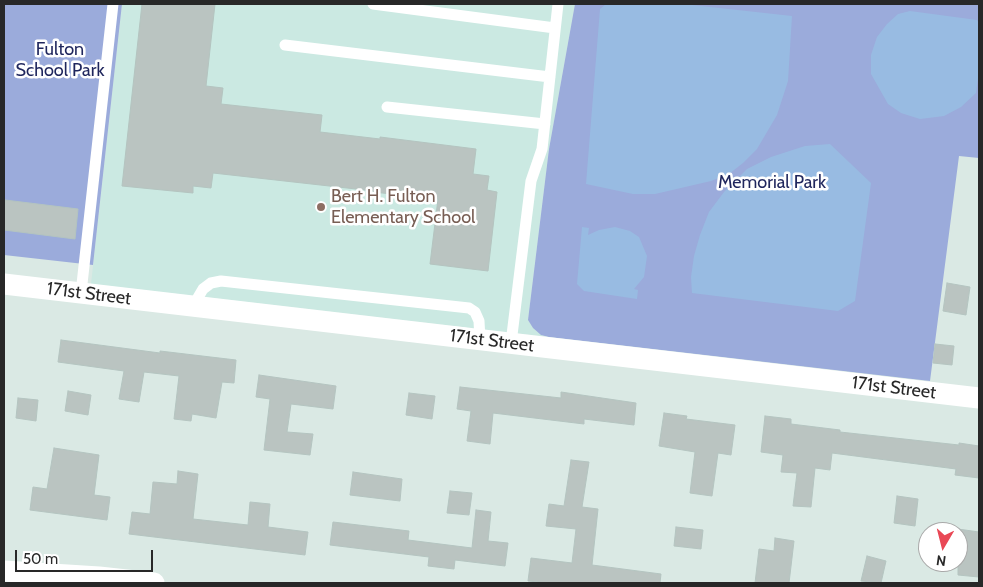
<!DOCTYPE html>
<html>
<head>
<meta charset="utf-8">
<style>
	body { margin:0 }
	#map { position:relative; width:983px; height:587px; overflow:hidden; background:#dae9e4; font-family:Cabin,sans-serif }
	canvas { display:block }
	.frame { position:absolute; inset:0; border:5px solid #282828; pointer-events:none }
	.north { position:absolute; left:918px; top:522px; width:50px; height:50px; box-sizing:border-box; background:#fff; border:1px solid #a9a9a9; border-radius:50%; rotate:188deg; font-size:14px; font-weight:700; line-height:20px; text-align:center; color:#282828 }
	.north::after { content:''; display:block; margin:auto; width:18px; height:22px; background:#e94856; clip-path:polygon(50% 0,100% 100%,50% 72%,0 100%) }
	.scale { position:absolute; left:15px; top:550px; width:138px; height:22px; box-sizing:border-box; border:2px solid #282828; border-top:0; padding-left:6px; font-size:15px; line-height:18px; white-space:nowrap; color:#282828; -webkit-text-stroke:4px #fff; paint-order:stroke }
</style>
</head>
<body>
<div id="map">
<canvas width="983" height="587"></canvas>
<div class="frame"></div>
<div class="north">N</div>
<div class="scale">50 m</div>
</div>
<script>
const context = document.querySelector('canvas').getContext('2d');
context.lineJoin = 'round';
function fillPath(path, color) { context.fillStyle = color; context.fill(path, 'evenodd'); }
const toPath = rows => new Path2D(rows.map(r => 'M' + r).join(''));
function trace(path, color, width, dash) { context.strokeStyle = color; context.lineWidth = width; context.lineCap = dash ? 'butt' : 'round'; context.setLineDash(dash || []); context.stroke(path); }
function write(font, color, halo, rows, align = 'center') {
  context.font = font + ' Cabin,sans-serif'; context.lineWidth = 5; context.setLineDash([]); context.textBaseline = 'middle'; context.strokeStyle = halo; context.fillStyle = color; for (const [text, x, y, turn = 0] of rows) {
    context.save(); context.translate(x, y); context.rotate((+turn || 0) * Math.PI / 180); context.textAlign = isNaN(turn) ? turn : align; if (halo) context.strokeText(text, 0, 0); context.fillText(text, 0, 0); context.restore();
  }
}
const education = toPath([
	[122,4,575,4,549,149,528,320,533,328,541,335,549,337,91,284]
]);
const green = toPath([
	[4,4,122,4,93,265,4,255],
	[575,4,979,4,979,158,959,156,930,381,549,337,541,335,533,328,528,320,549,149]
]);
const pitch = toPath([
	[606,4,683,4,792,16,788,81,777,115,757,149,743,163,729,174,711,181,655,194,633,194,586,184,600,9],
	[910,11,977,20,979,23,979,71,976,93,961,107,944,116,920,119,901,113,888,104,871,74,871,55,877,37,887,24,898,14],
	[830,144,871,183,855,301,838,311,692,293,691,277,694,256,700,235,709,212,724,192,747,169,771,157,805,146],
	[582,227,589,228,588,235,599,230,615,227,630,231,639,237,647,256,644,277,634,289,638,290,637,299,584,291,577,284]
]);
const building = toPath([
	[142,4,215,4,206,86,223,88,221,104,322,115,320,132,380,139,380,137,476,149,473,174,489,176,487,190,497,192,488,271,430,264,438,199,373,192,374,191,213,173,211,188,193,186,193,193,122,186,142,4],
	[5,200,78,209,75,239,4,230,5,200],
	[947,283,970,287,966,315,943,311,947,283],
	[61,340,160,353,160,351,236,360,234,383,222,382,216,418,192,414,191,421,174,419,179,376,144,372,139,402,119,399,124,371,58,362,61,340],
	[935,344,954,346,952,365,933,363,935,344],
	[259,375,336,386,333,409,291,404,287,432,313,434,310,455,264,450,270,399,256,397,259,375],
	[460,387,561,398,561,392,636,403,634,425,584,419,584,424,493,413,490,444,467,441,471,411,457,409,460,387],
	[68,391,91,395,88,415,65,411,68,391],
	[409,393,435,396,432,419,406,415,409,393],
	[18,398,38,400,36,421,16,418,18,398],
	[664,413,687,416,686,419,735,425,731,455,718,453,712,496,690,493,695,452,659,446,664,413],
	[765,416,791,419,791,424,840,430,840,432,959,445,959,443,979,446,979,478,955,475,956,469,832,453,830,470,815,468,811,507,793,506,797,473,781,472,783,455,761,452,765,416],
	[54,448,99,455,94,495,110,497,107,520,30,510,33,487,47,489,54,448],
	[571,460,589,462,582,507,598,509,592,565,661,574,660,583,548,583,528,581,531,558,572,563,576,529,546,526,549,504,564,506,571,460],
	[178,471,198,474,193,519,248,525,250,502,270,504,268,527,308,532,305,555,129,534,132,512,150,514,153,482,177,484,178,471],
	[353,472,402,479,400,501,350,495,353,472],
	[450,491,472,493,469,515,447,513,450,491],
	[897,496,918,499,915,526,894,523,897,496],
	[476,510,491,512,488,541,508,543,505,566,455,560,454,569,428,566,429,557,330,545,333,522,409,531,408,540,472,548,476,510],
	[676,527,703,530,701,549,674,546,676,527],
	[958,529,979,532,979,577,958,575,958,529],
	[775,538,794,541,789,583,755,583,759,549,774,551,775,538],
	[867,556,886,561,881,583,861,581,867,556]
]);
const service = toPath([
	[373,4,555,28],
	[285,45,550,77],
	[387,107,545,124],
	[81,293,113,4],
	[193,306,203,289,211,283,221,281,469,308,475,312,479,321,480,340],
	[511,343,531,181,542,149,558,4]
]);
const minor = toPath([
	[4,284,979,398],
	[4,571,99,577,154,583]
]);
const markers = [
	[321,207,5,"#8d6e63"]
];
const parkNames = [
	["Fulton",60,50],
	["School Park",60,71],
	["Memorial Park",772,183]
];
const educationNames = [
	["Bert H. Fulton",331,197],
	["Elementary School",331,218]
];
const streetNames = [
	["171st Street",89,294,7],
	["171st Street",492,341,7],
	["171st Street",894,388,7]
];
fillPath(education, '#cbe9e2');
fillPath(green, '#9babdb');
fillPath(pitch, '#98bbe2');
fillPath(building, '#bac4c1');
trace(building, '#b4c4c0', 1);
trace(service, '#fff', 11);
trace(minor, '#fff', 21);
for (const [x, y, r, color] of markers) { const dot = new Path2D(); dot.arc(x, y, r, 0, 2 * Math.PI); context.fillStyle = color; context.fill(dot); trace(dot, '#fff', 2); }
write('18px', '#1f265d', '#fff', parkNames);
write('18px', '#785e54', '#fff', educationNames, 'left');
write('18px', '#282828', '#fff', streetNames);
</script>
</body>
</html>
